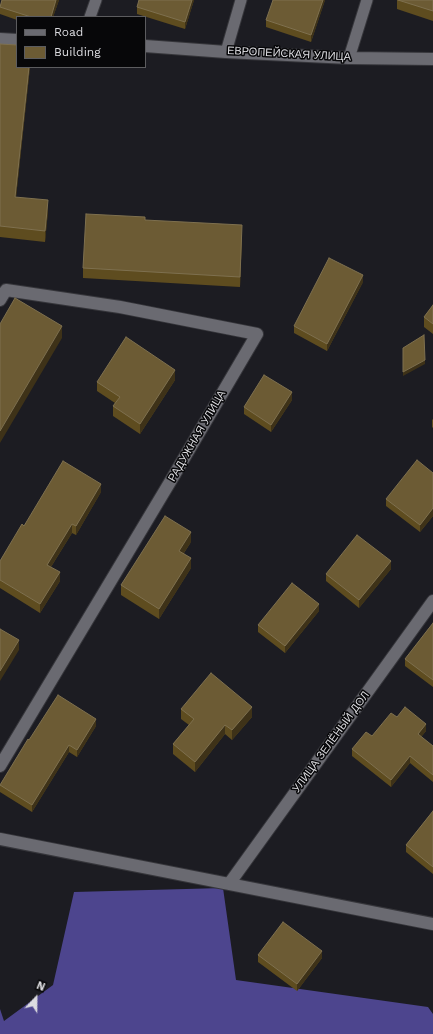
<!DOCTYPE html>
<html>
<head>
<meta charset="utf-8">
<style>
	body { margin:0 }
	#map { position:relative; width:433px; height:1034px; overflow:hidden; background:#1c1c22; font-family:"Work Sans",sans-serif }
	canvas { display:block }
	.legend { position:absolute; left:16px; top:16px; width:130px; height:52px; box-sizing:border-box; background:#070709; border:1px solid #5c5c5f; margin:0; padding:5px 7px; list-style:none; font-size:12px; color:#dcdce0 }
	.legend li { display:flex; align-items:center; gap:8px; height:20px }
	.legend b { width:20px; border:1px solid #5c5c5f }
	.north { position:absolute; left:16px; top:978px; width:40px; height:40px; -webkit-text-stroke:3px #070709; paint-order:stroke; rotate:22deg; font-size:11px; font-weight:700; line-height:16px; text-align:center; color:#dcdce0 }
	.north::after { content:''; display:block; margin:auto; width:14px; height:18px; background:#dcdce0; clip-path:polygon(50% 0,100% 100%,50% 72%,0 100%) }
</style>
</head>
<body>
<div id="map">
<canvas width="433" height="1034"></canvas>
<ul class="legend">
<li><b style="height:5px;background:#6a6a71"></b>Road</li>
<li><b style="height:11px;background:#6c5b34"></b>Building</li>
</ul>
<div class="north">N</div>
</div>
<script>
const context = document.querySelector('canvas').getContext('2d');
context.lineJoin = 'round';
function fillPath(path, color) { context.fillStyle = color; context.fill(path, 'evenodd'); }
const toPath = rows => new Path2D(rows.map(r => 'M' + r).join(''));
function trace(path, color, width, dash) { context.strokeStyle = color; context.lineWidth = width; context.lineCap = dash ? 'butt' : 'round'; context.setLineDash(dash || []); context.stroke(path); }
function write(font, color, halo, rows, align = 'center') {
  context.font = font + ' "Work Sans",sans-serif'; context.lineWidth = 3; context.setLineDash([]); context.textBaseline = 'middle'; context.strokeStyle = halo; context.fillStyle = color; for (const [text, x, y, turn = 0] of rows) {
    context.save(); context.translate(x, y); context.rotate((+turn || 0) * Math.PI / 180); context.textAlign = isNaN(turn) ? turn : align; if (halo) context.strokeText(text, 0, 0); context.fillText(text, 0, 0); context.restore();
  }
}
const forest = toPath([
	[223,888,236,980,428,1007,433,1014,433,1034,0,1034,0,1009,4,1021,53,985,74,892]
]);
const service = toPath([
	[90,17,96,0],
	[226,52,241,0],
	[349,58,367,0]
]);
const minor = toPath([
	[0,39,17,40],
	[145,46,226,52,349,58,433,59],
	[0,300,6,290,120,307,257,334,173,477,0,766],
	[0,839,433,924],
	[229,884,433,601]
]);
const wall = toPath([
	[2,0,59,0,53,17,17,17,17,20,0,14,0,6],
	[194,0,185,29,137,14,137,7],
	[325,0,311,42,266,27,266,20],
	[397,0,433,0,433,21,397,9],
	[0,44,17,67,30,67,16,197,48,211,45,242,0,237],
	[145,220,242,235,240,287,83,278,83,268],
	[363,282,327,351,294,333,294,326],
	[433,305,433,334,424,327,424,317],
	[175,380,140,434,113,416,113,406,115,403,97,391,97,382],
	[292,400,271,432,244,414,244,407],
	[433,419,433,428,432,427,432,420],
	[433,473,433,516,420,532,386,506,386,499],
	[101,492,76,535,72,533,51,567,60,581,40,613,0,588,0,561,24,526],
	[191,542,184,553,191,568,159,619,121,595,121,585],
	[391,569,359,608,326,581,326,574],
	[319,611,285,653,258,632,258,625],
	[433,623,433,687,405,666,405,659],
	[181,709,252,717,232,740,225,734,195,772,173,754,173,744,189,725,181,719],
	[397,717,426,731,421,737,433,746,433,782,410,763,391,787,352,756,352,749,372,736],
	[96,726,77,757,69,752,32,812,0,792,0,785,29,740],
	[433,811,433,874,406,852,406,845],
	[258,955,322,958,297,991,258,962]
]);
const shadedWall = toPath([
	[56,0,59,0,53,17,51,17],
	[192,0,194,0,185,29,185,22],
	[323,0,325,0,311,42,311,35],
	[29,67,30,67,15,207,15,197],
	[48,200,48,211,45,242,45,231],
	[242,225,242,235,240,287,240,277],
	[363,275,363,282,327,351,327,344],
	[62,326,62,338,0,443,0,431],
	[425,360,425,364,403,376,403,372],
	[175,370,175,380,140,434,140,424],
	[292,392,292,400,271,432,271,425],
	[101,484,101,492,76,535,76,526],
	[433,508,433,516,420,532,420,525],
	[72,524,72,533,47,573,47,565],
	[191,532,191,542,179,560,179,551],
	[191,558,191,568,159,619,159,609],
	[391,561,391,569,359,608,359,600],
	[60,572,60,581,40,613,40,604],
	[319,604,319,611,285,653,285,646],
	[19,640,19,650,0,681,0,671],
	[252,707,252,717,232,740,232,730],
	[96,719,96,726,77,757,77,750],
	[426,724,426,731,418,741,418,734],
	[225,725,225,734,195,772,195,762],
	[69,745,69,752,32,812,32,805],
	[410,756,410,763,391,787,391,780],
	[322,951,322,958,297,991,297,984]
]);
const building = toPath([
	[2,0,56,0,51,17,31,17,0,7,2,0],
	[139,0,192,0,185,22,137,7,139,0],
	[273,0,323,0,311,35,266,20,273,0],
	[398,0,433,0,433,11,398,0],
	[0,44,17,45,17,67,29,67,15,197,48,200,45,231,0,226,0,44],
	[86,214,145,217,145,220,242,225,240,277,83,268,86,214],
	[329,258,363,275,327,344,294,326,329,258],
	[15,298,62,326,0,431,0,324,15,298],
	[433,305,433,324,424,317,433,305],
	[424,335,425,360,403,372,403,348,424,335],
	[126,337,175,370,140,424,113,406,120,397,97,382,126,337],
	[264,375,292,392,271,425,244,407,264,375],
	[417,460,433,473,433,508,420,525,386,499,417,460],
	[63,461,101,484,76,526,72,524,47,565,60,572,40,604,0,580,0,561,22,524,24,526,63,461],
	[165,516,191,532,179,551,191,558,159,609,121,585,165,516],
	[357,535,391,561,359,600,326,574,357,535],
	[292,583,319,604,285,646,258,625,292,583],
	[433,623,433,680,405,659,433,623],
	[0,629,19,640,0,671,0,629],
	[211,673,252,707,232,730,225,725,195,762,173,744,194,719,181,709,211,673],
	[58,695,96,719,77,750,69,745,32,805,0,785,28,739,29,740,58,695],
	[405,707,426,724,418,734,433,746,433,775,410,756,391,780,352,749,366,732,372,736,391,713,397,717,405,707],
	[433,811,433,867,406,845,433,811],
	[283,922,322,951,297,984,258,955,283,922]
]);
const streetNames = [
	["ЕВРОПЕЙСКАЯ УЛИЦА",289,54,3],
	["РАДУЖНАЯ УЛИЦА",197,436,-60],
	["УЛИЦА ЗЕЛЁНЫЙ ДОЛ",331,742,-54]
];
fillPath(forest, '#4d458e');
trace(service, '#36363b', 13);
trace(minor, '#36363b', 14);
trace(service, '#6a6a71', 11);
trace(minor, '#6a6a71', 12);
fillPath(wall, '#5e4c1f');
fillPath(shadedWall, '#3e3218');
fillPath(building, '#6c5b34');
trace(building, '#7e704f', 1);
write('11px', '#dcdce0', '#070709', streetNames);
</script>
</body>
</html>
